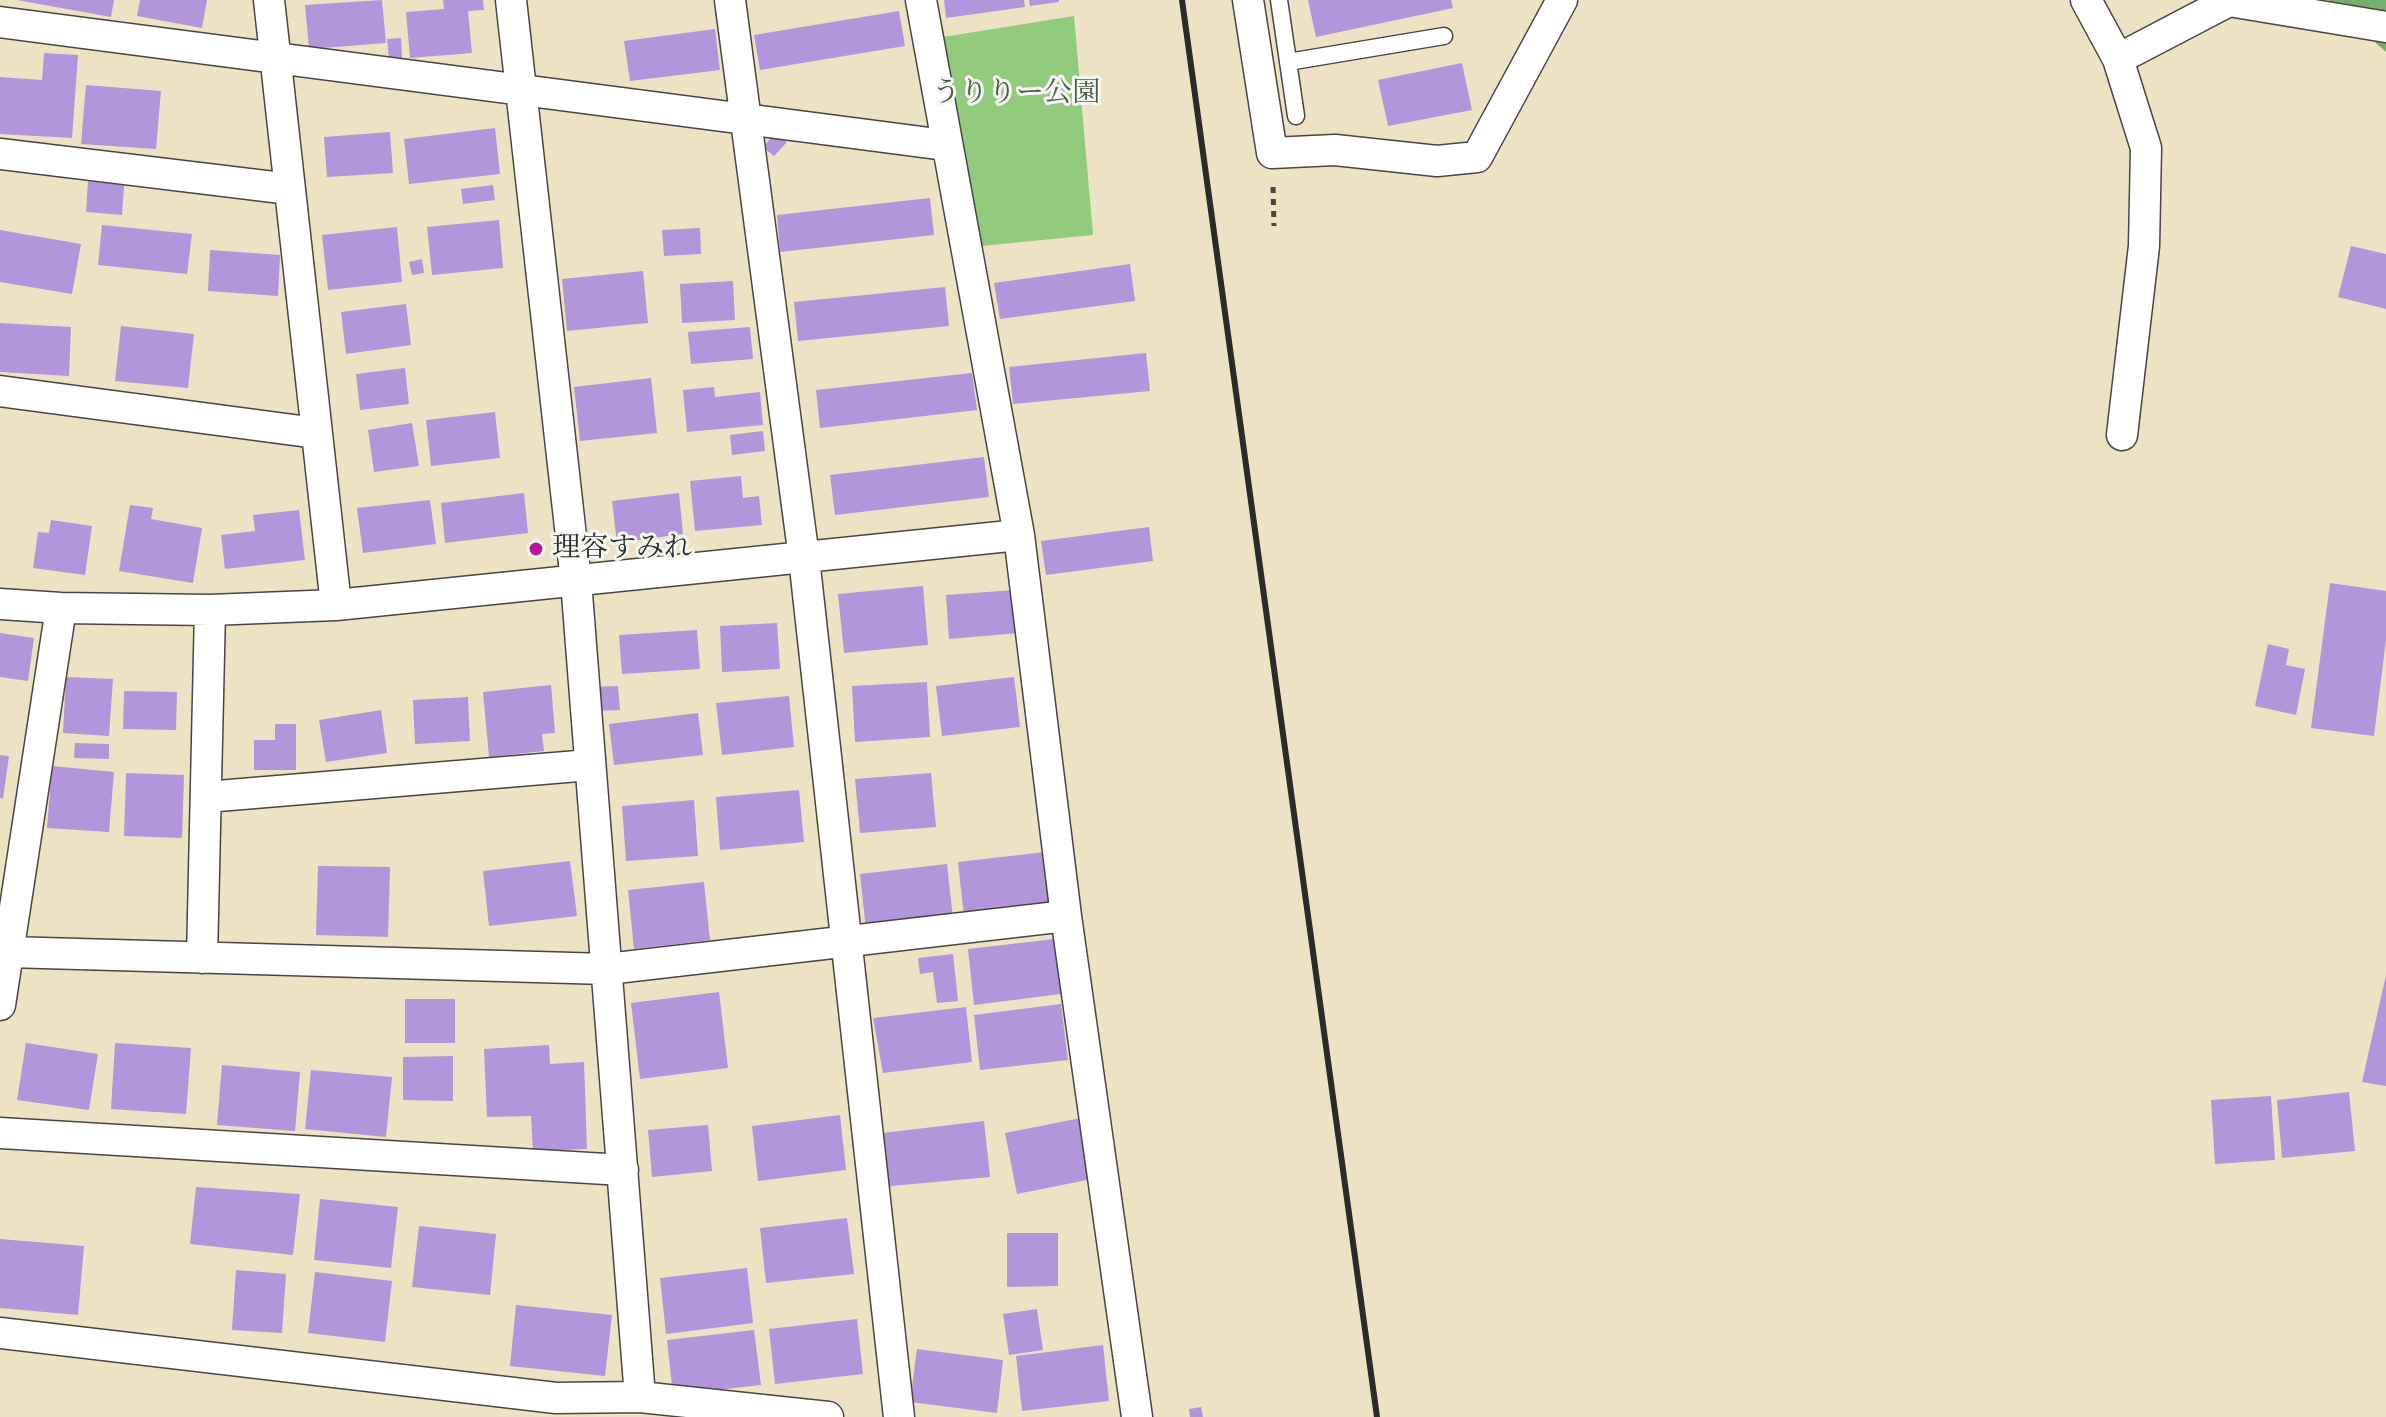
<!DOCTYPE html>
<html>
<head>
<meta charset="utf-8">
<style>
	body { margin:0 }
	canvas { display:block; background:#ede2c3 }
</style>
</head>
<body>
<canvas width="2386" height="1417"></canvas>
<script>
const context = document.querySelector('canvas').getContext('2d');
context.lineJoin = 'round';
function fillPath(path, color) { context.fillStyle = color; context.fill(path, 'evenodd'); }
const toPath = rows => new Path2D(rows.map(r => 'M' + r).join(''));
function trace(path, color, width, dash) { context.strokeStyle = color; context.lineWidth = width; context.lineCap = dash ? 'butt' : 'round'; context.setLineDash(dash || []); context.stroke(path); }
function write(font, color, halo, rows, align = 'center') {
  context.font = font + ' "IM FELL French Canon","Noto Serif JP",serif'; context.lineWidth = 6; context.setLineDash([]); context.textBaseline = 'middle'; context.strokeStyle = halo; context.fillStyle = color; for (const [text, x, y, turn = 0] of rows) {
    context.save(); context.translate(x, y); context.rotate((+turn || 0) * Math.PI / 180); context.textAlign = isNaN(turn) ? turn : align; if (halo) context.strokeText(text, 0, 0); context.fillText(text, 0, 0); context.restore();
  }
}
const green = toPath([
	[1074,16,1093,235,971,247,943,37]
]);
const forest = toPath([
	[2328,0,2386,0,2386,52]
]);
const building = toPath([
	[17,0,114,0,111,17],
	[140,0,207,0,202,28,137,16],
	[382,0,386,43,309,49,305,5],
	[443,0,483,0,484,10,468,11,472,53,410,58,406,12,444,9],
	[944,0,1024,0,1025,7,946,18],
	[1029,0,1059,0,1059,2,1030,6],
	[1308,0,1451,0,1453,8,1316,37],
	[899,11,905,46,760,70,754,35],
	[715,29,720,70,630,81,624,41],
	[401,38,402,58,389,59,387,39],
	[44,53,78,55,72,138,0,134,0,77,42,80],
	[1462,63,1472,110,1388,126,1378,80],
	[86,85,161,91,156,149,81,144],
	[495,128,500,174,409,184,404,139],
	[390,132,393,173,327,177,324,137],
	[776,132,787,142,774,156,763,147],
	[88,181,124,185,122,215,86,212],
	[493,185,495,200,463,204,461,189],
	[930,198,934,235,780,252,777,215],
	[499,220,503,268,432,275,427,227],
	[102,225,192,234,187,274,98,265],
	[397,227,402,282,328,290,322,235],
	[700,228,701,254,664,256,662,230],
	[0,230,81,244,72,294,0,282],
	[2351,246,2386,254,2386,309,2338,297],
	[210,250,280,255,278,296,208,291],
	[422,259,424,273,412,275,409,262],
	[1130,264,1135,301,1000,319,994,283],
	[643,271,648,323,567,331,562,279],
	[733,281,735,320,682,323,680,284],
	[945,287,949,326,798,341,794,302],
	[406,304,411,345,346,354,341,312],
	[0,323,71,327,69,376,0,372],
	[121,326,194,334,188,388,115,381],
	[750,327,753,359,691,364,688,332],
	[1146,353,1150,391,1013,404,1009,367],
	[405,368,409,404,360,410,356,374],
	[972,373,977,410,820,428,816,390],
	[651,378,657,433,580,441,574,387],
	[714,387,715,397,760,392,763,425,687,432,683,390],
	[495,412,500,458,431,466,426,420],
	[412,423,419,466,374,472,368,430],
	[763,431,765,451,732,455,730,435],
	[984,457,989,497,835,515,830,475],
	[741,476,743,498,759,496,762,525,695,531,690,481],
	[524,493,528,533,445,543,441,503],
	[679,493,683,534,617,543,612,501],
	[430,500,436,544,363,553,357,508],
	[130,505,153,508,151,519,202,528,193,583,119,571],
	[299,510,305,560,225,569,221,535,255,531,253,515],
	[51,520,92,526,85,575,33,568,38,532,49,533],
	[1149,527,1153,561,1046,575,1041,541],
	[2330,583,2386,591,2386,640,2374,736,2311,728],
	[923,586,928,645,844,653,838,594],
	[1015,590,1019,633,949,639,946,595],
	[777,623,780,669,722,672,720,626],
	[697,630,700,669,622,674,619,635],
	[0,633,34,638,28,681,0,677],
	[2268,644,2289,649,2286,665,2305,669,2296,715,2255,706],
	[66,677,113,679,109,736,63,733],
	[1014,677,1020,727,942,736,936,686],
	[927,682,930,737,855,742,852,686],
	[551,685,555,733,542,734,544,751,489,757,483,692],
	[618,686,620,710,593,711,592,687],
	[124,691,177,692,176,730,123,729],
	[789,696,794,747,722,755,716,703],
	[468,697,470,741,415,744,413,700],
	[381,710,387,753,326,762,319,720],
	[698,713,703,755,614,765,609,724],
	[275,724,296,724,296,770,254,770,254,740,275,740],
	[75,743,109,744,109,759,74,758],
	[0,755,9,756,3,799,0,798],
	[52,766,114,772,109,832,47,828],
	[126,773,184,775,182,838,124,836],
	[931,773,936,827,860,833,855,779],
	[799,790,804,842,720,850,716,797],
	[694,800,698,856,626,861,622,806],
	[1045,852,1052,907,964,917,958,862],
	[570,861,577,916,489,926,483,871],
	[947,864,953,919,866,930,860,874],
	[318,866,390,867,388,937,316,935],
	[704,882,710,940,634,949,628,890],
	[1055,939,1061,994,974,1005,968,949],
	[953,954,958,1001,937,1003,933,972,920,974,918,958],
	[2386,975,2386,1086,2362,1082],
	[719,992,728,1068,640,1079,631,1003],
	[405,999,455,999,455,1043,405,1043],
	[1061,1004,1068,1060,980,1070,974,1015],
	[966,1007,972,1062,883,1073,873,1018],
	[26,1043,98,1054,89,1110,17,1100],
	[115,1043,191,1048,186,1114,111,1109],
	[549,1045,550,1064,584,1062,587,1149,533,1151,531,1116,487,1117,484,1049],
	[453,1056,453,1101,403,1100,403,1057],
	[222,1065,300,1072,295,1131,217,1125],
	[311,1070,392,1077,386,1137,305,1129],
	[2349,1092,2355,1151,2282,1158,2277,1100],
	[2271,1096,2275,1160,2215,1164,2211,1100],
	[840,1115,846,1170,758,1181,752,1126],
	[1081,1118,1092,1179,1017,1194,1005,1133],
	[984,1121,990,1177,880,1187,874,1134],
	[708,1125,712,1171,652,1177,648,1130],
	[196,1187,300,1194,293,1255,190,1244],
	[320,1199,398,1207,391,1268,314,1260],
	[847,1218,854,1274,766,1283,760,1228],
	[419,1226,496,1234,490,1295,412,1287],
	[1007,1233,1058,1233,1058,1286,1007,1287],
	[0,1239,84,1246,78,1315,0,1308],
	[747,1268,753,1323,666,1334,660,1278],
	[236,1270,286,1274,282,1333,232,1330],
	[315,1272,392,1281,385,1342,308,1333],
	[516,1305,612,1315,605,1376,510,1366],
	[1037,1309,1043,1350,1009,1355,1003,1314],
	[857,1319,863,1374,775,1384,769,1329],
	[754,1330,761,1385,673,1395,667,1340],
	[1103,1345,1109,1401,1022,1411,1016,1356],
	[917,1349,1003,1360,997,1413,910,1402],
	[1201,1407,1203,1417,1190,1417,1189,1409]
]);
const path = toPath([
	[1273,187,1274,226]
]);
const lane = toPath([
	[1279,0,1296,116],
	[1288,62,1444,36]
]);
const street = toPath([
	[269,0,336,605],
	[511,0,576,581,640,1397],
	[730,0,804,558,899,1417],
	[921,0,1019,535,1066,916,1137,1417],
	[1248,0,1272,153,1335,150,1437,161,1477,157,1562,0],
	[2086,0,2118,59,2229,1,2386,27],
	[0,22,945,145],
	[2118,59,2146,148,2144,246,2122,435],
	[0,154,290,189],
	[0,391,316,433],
	[0,604,61,608,210,610,336,605,1019,535],
	[206,797,590,765],
	[8,952,607,969,1066,916],
	[202,958,210,610],
	[0,1005,61,608],
	[0,1133,623,1170],
	[0,1333,556,1398,640,1397,828,1417]
]);
const rail = toPath([
	[1182,0,1377,1417]
]);
const markers = [
	[536,549,8,"#b5179e"]
];
const parkNames = [
	["うりりー公園",1016,94]
];
const poiNames = [
	["理容すみれ",552,549]
];
fillPath(green, '#93cb7e');
fillPath(forest, '#76af6d');
fillPath(building, '#b395dc');
trace(lane, '#484642', 19);
trace(street, '#484642', 33);
trace(path, '#484642', 5, [6, 6]);
trace(lane, '#fff', 16);
trace(street, '#fff', 30);
trace(rail, '#2b2b2b', 6);
for (const [x, y, r, color] of markers) { const dot = new Path2D(); dot.arc(x, y, r, 0, 2 * Math.PI); context.fillStyle = color; context.fill(dot); trace(dot, '#f6f6f2', 3); }
write('28px', '#4a5b44', '#f6f6f2', parkNames);
write('28px', '#2b2b2b', '#f6f6f2', poiNames, 'left');
</script>
</body>
</html>
